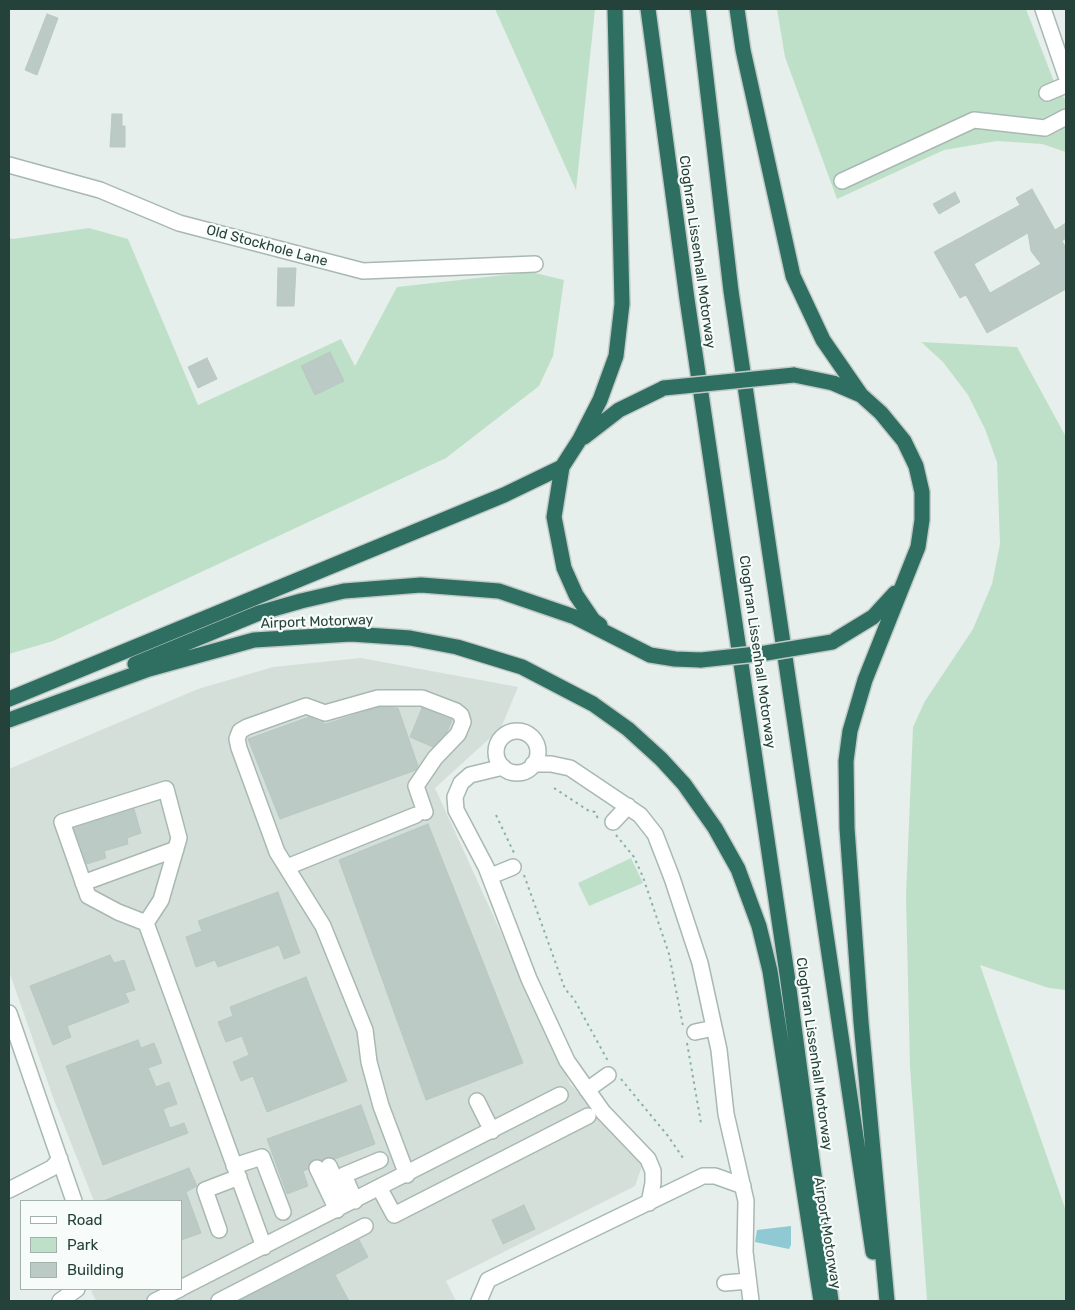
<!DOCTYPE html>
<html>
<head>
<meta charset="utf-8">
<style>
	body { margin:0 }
	#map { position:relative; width:1075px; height:1310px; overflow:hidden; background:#e6efeb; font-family:Rubik,sans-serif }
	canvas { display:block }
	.frame { position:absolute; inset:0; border:10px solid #24423a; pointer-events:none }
	.legend { position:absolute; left:20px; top:1200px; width:162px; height:90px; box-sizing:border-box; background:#f7fbf9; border:1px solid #a3b1ad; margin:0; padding:6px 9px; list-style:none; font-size:15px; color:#24423a }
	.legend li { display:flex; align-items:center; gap:10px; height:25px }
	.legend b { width:25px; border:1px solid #a3b1ad }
</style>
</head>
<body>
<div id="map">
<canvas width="1075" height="1310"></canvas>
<div class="frame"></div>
<ul class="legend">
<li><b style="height:6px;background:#fff"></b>Road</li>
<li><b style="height:14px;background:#bfe0c8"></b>Park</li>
<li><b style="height:14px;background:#bbcac4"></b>Building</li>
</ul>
</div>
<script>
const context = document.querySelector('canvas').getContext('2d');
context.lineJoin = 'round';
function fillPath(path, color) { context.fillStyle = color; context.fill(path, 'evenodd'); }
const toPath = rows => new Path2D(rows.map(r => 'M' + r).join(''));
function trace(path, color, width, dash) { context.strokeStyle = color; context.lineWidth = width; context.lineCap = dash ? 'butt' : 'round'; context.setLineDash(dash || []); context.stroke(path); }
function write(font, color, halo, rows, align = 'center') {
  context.font = font + ' Rubik,sans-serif'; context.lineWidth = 4.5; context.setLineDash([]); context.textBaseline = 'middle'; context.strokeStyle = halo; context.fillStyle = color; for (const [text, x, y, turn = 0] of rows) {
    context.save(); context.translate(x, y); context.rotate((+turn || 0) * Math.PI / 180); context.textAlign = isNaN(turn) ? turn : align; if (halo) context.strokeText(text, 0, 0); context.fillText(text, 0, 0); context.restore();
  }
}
const built = toPath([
	[361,658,518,687,501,728,435,788,570,1084,644,1160,635,1186,446,1281,456,1301,96,1301,91,1291,97,1289,181,1289,181,1201,94,1201,54,1100,9,971,9,769,198,689,273,667]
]);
const green = toPath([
	[495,9,595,9,576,190],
	[777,9,1026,9,1053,79,1066,101,1066,152,1042,144,997,141,944,150,837,199,785,57],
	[89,228,128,239,198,405,341,339,355,366,397,287,531,272,564,280,553,356,539,386,446,458,53,641,9,654,9,238,13,239],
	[921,342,1017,347,1066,437,1066,990,1049,988,980,965,1066,1211,1066,1301,927,1301,910,1067,906,896,913,727,925,701,973,629,992,584,1000,544,997,462,985,429,968,395,943,362],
	[631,858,643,883,589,906,578,883]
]);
const water = toPath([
	[791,1226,791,1245,789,1249,755,1242,757,1230]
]);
const building = toPath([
	[47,14,58,18,37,75,25,70,47,14],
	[112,114,122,114,122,126,125,126,125,147,110,147,112,114],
	[1032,189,1055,230,1066,223,1066,238,1062,241,1066,248,1066,289,987,333,966,295,960,298,934,252,1020,205,1016,198,1032,189],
	[1028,233,1031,251,1041,264,990,293,974,264,1028,233],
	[955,192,960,202,939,214,933,204,955,192],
	[278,268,296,268,294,306,277,306,278,268],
	[330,352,344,381,315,395,301,366,330,352],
	[207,358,217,379,198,388,188,367,207,358],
	[379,707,398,708,418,766,416,770,280,819,248,739,309,717,326,724,379,707],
	[422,708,452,720,447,732,433,747,410,737,422,708],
	[134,809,141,833,127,838,128,844,104,851,106,858,87,864,74,828,134,809],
	[428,824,523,1063,426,1100,339,860,428,824],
	[278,892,300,953,284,959,279,945,218,967,215,960,196,967,186,937,202,931,198,921,278,892],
	[110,955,114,963,124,960,135,990,125,993,129,1002,67,1026,71,1037,53,1045,30,986,110,955],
	[306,977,347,1081,267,1112,253,1076,241,1081,233,1062,249,1055,242,1036,226,1042,218,1022,233,1016,230,1007,306,977],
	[138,1040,141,1048,154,1043,162,1063,148,1068,156,1087,169,1082,177,1104,163,1109,170,1128,184,1123,188,1133,103,1165,66,1066,138,1040],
	[361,1105,375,1144,335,1159,329,1157,322,1160,313,1160,308,1169,303,1171,308,1186,287,1194,267,1139,361,1105],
	[189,1168,197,1186,186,1192,201,1233,181,1240,181,1201,103,1201,189,1168],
	[524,1205,535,1229,503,1244,492,1220,524,1205],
	[359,1240,368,1257,335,1275,349,1301,239,1301,359,1240]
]);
const path = toPath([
	[554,788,589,811,595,812,599,821],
	[496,815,515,855],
	[616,835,634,857,643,877,669,954,683,1026],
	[524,875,565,989,574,999,608,1061],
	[687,1043,701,1123],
	[621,1079,668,1136,683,1158]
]);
const minor = toPath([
	[1043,9,1066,76],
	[1047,93,1066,85],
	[9,165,100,190,179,223,363,271,535,264],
	[842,181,974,120,1045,128,1066,117],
	'496 752a21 21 0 1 1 42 0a21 21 0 1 1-42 0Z',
	[533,764,551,764,570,768,640,815,655,834,672,878,700,963,719,1050,726,1114,746,1201,745,1252,751,1301],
	[503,767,470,775,461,783,455,797,456,810,486,867,529,979,567,1061,603,1112,648,1159,653,1171,653,1183,649,1203],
	[613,822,628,806],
	[287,867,416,815],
	[491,876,513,867],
	[83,883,176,849],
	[146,923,161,900,179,838,166,789,62,822,88,896,118,912,146,923,264,1247],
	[9,1013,74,1201],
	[695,1032,714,1028],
	[587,1090,608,1075],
	[477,1101,492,1131],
	[234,1166,262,1157,283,1212],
	[329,1166,342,1194],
	[317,1168,337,1210],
	[407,1175,381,1106,369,1062,365,1030,323,926,277,852,239,748,237,739,240,731,247,727,306,706,325,713,378,698,422,698,456,711,461,715,463,722,458,734,435,758,416,786,425,812],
	[380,1189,394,1215,588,1116],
	[9,1190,52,1168,60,1159],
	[355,1201,344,1175,380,1160],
	[219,1230,205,1190,239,1177],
	[725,1283,748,1281],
	[181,1288,560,1095],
	[60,1301,77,1289],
	[155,1301,180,1289],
	[219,1301,365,1226],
	[479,1301,488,1280,703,1176,715,1176,743,1186]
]);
const highway = toPath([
	[648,9,687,299,787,974,831,1301],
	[698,9,731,291,873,1252],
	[737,9,743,50,793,276,823,340,861,395,881,413,904,441,916,466,922,492,922,520,918,547,865,680,850,731,846,761,847,828,861,1022,887,1301],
	[794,375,833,383,861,395],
	[584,437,619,410,664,388],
	[600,625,593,620,576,595,564,568,554,517,562,467,580,439,600,400,616,356,622,304,615,9],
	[832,642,873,617,895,593],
	[135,664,259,613,301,601,344,591,421,585,499,591,575,617,650,655,675,659,701,660],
	[9,699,504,495,562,467],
	[9,720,149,669,254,640,351,634,410,638,457,647,522,667,593,704,628,729,661,759,684,784,715,828,738,869,759,926,770,971,821,1301]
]);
const highwayBridge = toPath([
	[664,388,794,375],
	[701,660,766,653,832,642]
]);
const streetNames = [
	["Old Stockhole Lane",267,246,15],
	["Cloghran Lissenhall Motorway",697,252,82],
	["Airport Motorway",317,622,-2],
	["Cloghran Lissenhall Motorway",757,652,82],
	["Cloghran Lissenhall Motorway",814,1054,82],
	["Airport Motorway",827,1233,81]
];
fillPath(built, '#d4dfda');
fillPath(green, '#bfe0c8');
fillPath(water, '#8ec9d4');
fillPath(building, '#bbcac4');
trace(building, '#b8c9c2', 1);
trace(minor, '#a8b8b2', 18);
trace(highway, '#c2cac8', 18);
trace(path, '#86b3a5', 2, [2.5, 4]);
trace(minor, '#fff', 15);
trace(highway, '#2f6f62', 15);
trace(highwayBridge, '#c2cac8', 18, []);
trace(highwayBridge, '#2f6f62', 15);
write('14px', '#24423a', '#f7fbf9', streetNames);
</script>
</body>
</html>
